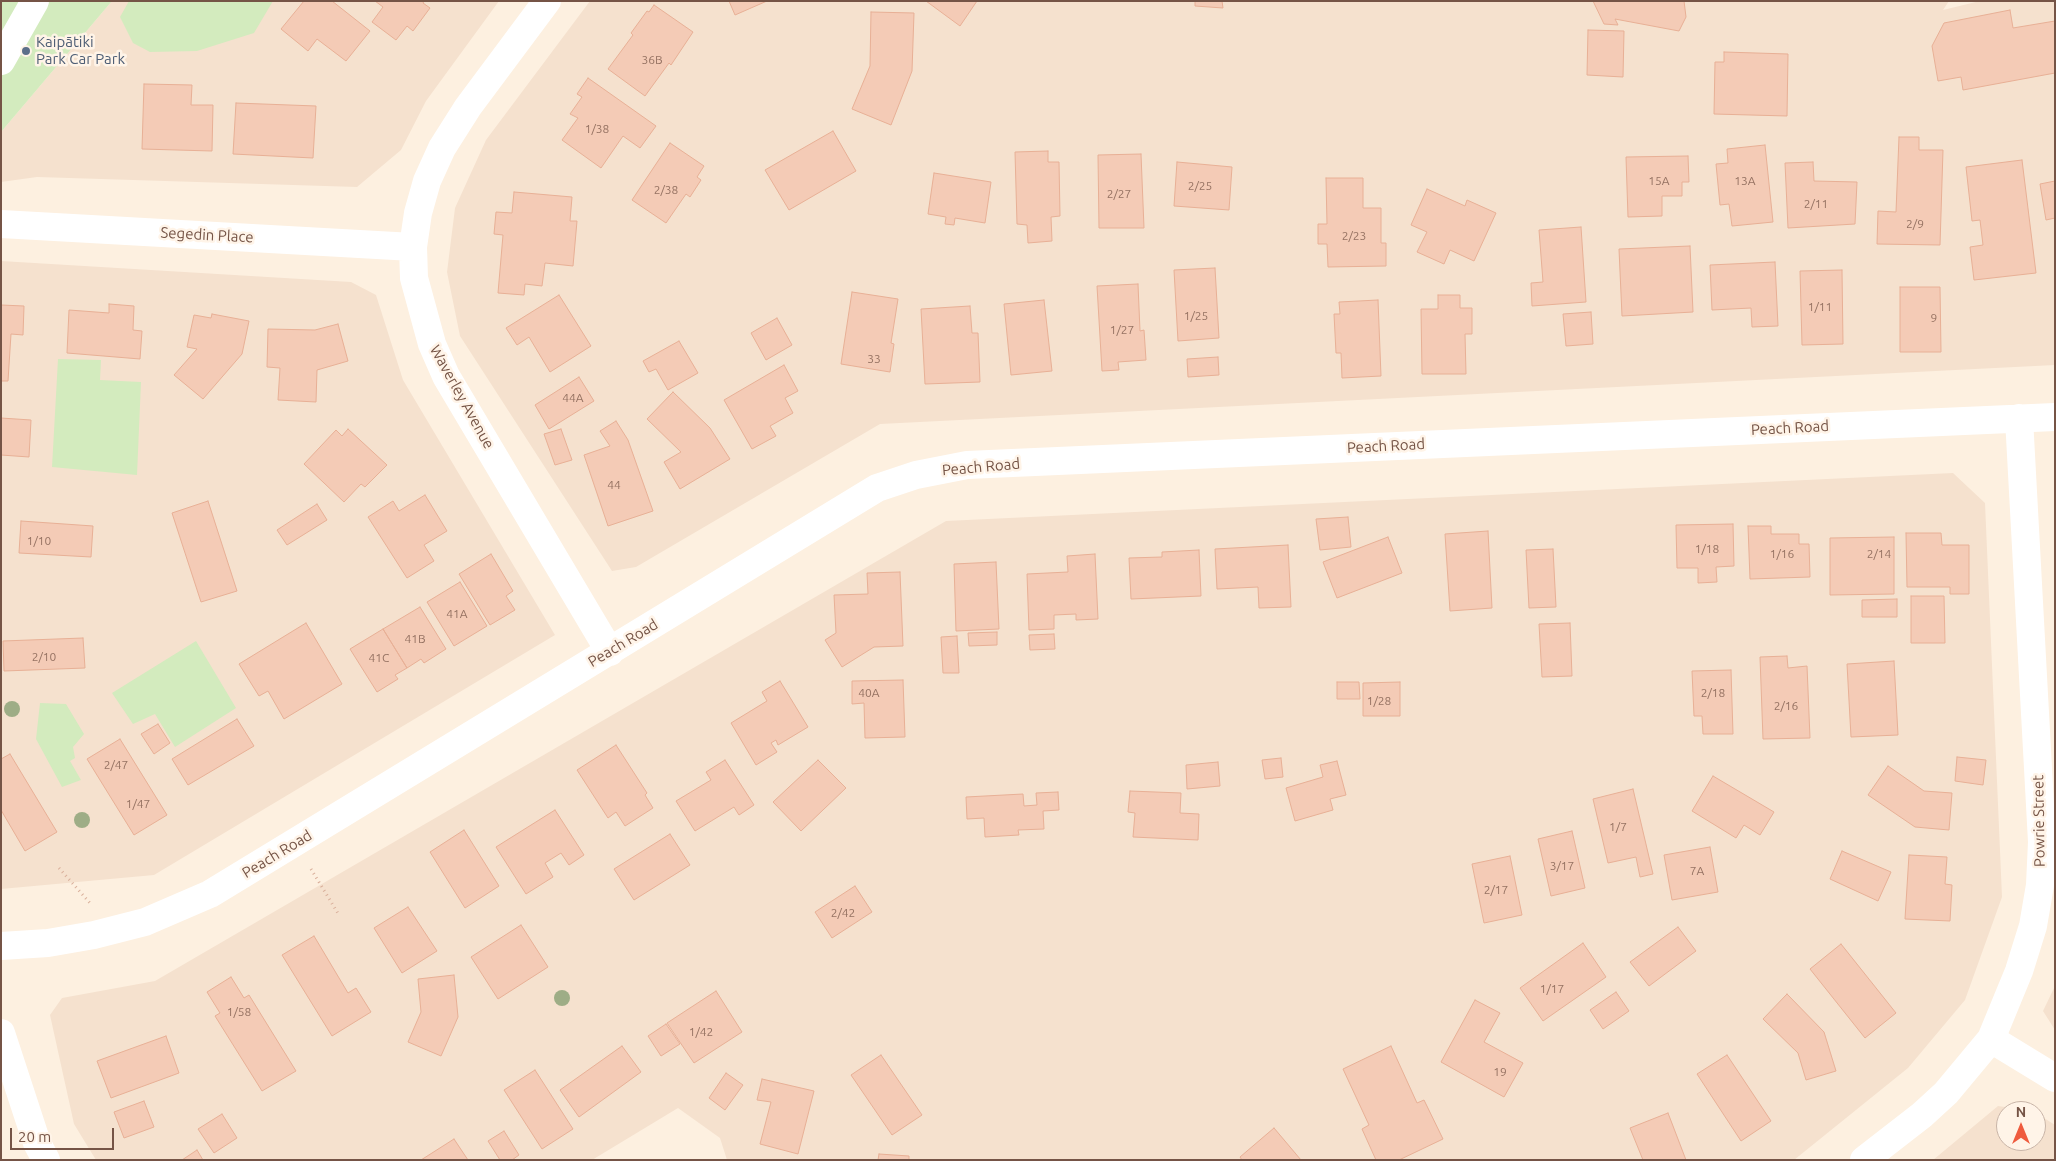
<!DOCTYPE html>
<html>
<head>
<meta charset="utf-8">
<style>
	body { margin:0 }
	#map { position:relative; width:2056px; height:1161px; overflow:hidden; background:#fdf0e0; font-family:Ubuntu,sans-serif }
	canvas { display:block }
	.frame { position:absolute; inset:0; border:2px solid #755446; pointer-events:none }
	.north { position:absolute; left:1996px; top:1101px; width:50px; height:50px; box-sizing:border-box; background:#fff4e8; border:1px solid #c8b4a7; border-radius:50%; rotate:0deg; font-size:14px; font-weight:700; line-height:20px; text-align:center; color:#755446 }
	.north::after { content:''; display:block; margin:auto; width:18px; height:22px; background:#ef5b3e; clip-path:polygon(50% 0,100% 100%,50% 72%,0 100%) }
	.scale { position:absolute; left:10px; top:1128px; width:104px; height:22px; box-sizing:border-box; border:2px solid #755446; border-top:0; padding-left:6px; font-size:15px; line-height:18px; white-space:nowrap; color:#755446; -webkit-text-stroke:4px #fff4e8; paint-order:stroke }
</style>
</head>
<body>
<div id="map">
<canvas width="2056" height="1161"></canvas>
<div class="frame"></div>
<div class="north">N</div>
<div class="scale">20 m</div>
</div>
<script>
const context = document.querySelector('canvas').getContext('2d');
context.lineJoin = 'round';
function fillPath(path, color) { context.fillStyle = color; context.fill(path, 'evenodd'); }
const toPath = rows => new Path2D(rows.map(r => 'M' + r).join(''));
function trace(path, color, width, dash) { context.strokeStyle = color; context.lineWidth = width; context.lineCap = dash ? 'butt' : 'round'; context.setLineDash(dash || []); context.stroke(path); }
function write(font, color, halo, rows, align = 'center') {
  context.font = font + ' Ubuntu,sans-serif'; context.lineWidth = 5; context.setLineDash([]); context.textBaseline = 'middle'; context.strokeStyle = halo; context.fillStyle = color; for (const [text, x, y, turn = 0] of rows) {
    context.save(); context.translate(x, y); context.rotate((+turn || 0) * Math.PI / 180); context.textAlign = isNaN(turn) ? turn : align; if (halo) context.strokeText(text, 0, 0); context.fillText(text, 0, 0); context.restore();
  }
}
const residential = toPath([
	[112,1,499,1,426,101,401,150,357,187,37,177,1,182,1,132],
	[590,1,1949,1,1943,10,1980,1,2055,1,2055,365,880,424,636,567,612,571,460,336,447,272,455,208,486,140],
	[1,261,351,282,376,295,403,380,555,635,154,875,1,889],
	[1953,473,1985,503,2002,897,1965,1000,1908,1068,1794,1160,727,1160,720,1138,678,1108,592,1160,96,1160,74,1124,50,1015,62,998,155,981,946,521],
	[2055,986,2055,1030,2043,1011],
	[1998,1106,2033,1111,2006,1111,2006,1141,2036,1141,2036,1113,2055,1125,2055,1160,1933,1160]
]);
const green = toPath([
	[1,1,112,1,1,132],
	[129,1,273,1,254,33,197,51,150,52,133,43,120,17],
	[58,359,101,360,100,380,141,382,137,475,52,467],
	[196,641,236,708,175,747,155,714,133,724,112,693],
	[40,703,66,704,84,734,73,747,75,758,70,761,81,780,62,787,36,739]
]);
const building = toPath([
	[304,1,332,1,370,31,346,61,317,39,308,51,281,29,304,1],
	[375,1,424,1,423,3,430,8,413,31,407,26,396,40,372,22,383,7,375,1],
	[729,1,767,1,735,15,729,1],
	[926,1,977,1,960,26,926,1],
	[1195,1,1222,1,1223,8,1195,6,1195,1],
	[1593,1,1684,1,1686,17,1679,31,1615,19,1618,25,1604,24,1593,1],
	[654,5,693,32,671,65,669,63,645,96,608,69,633,35,631,33,647,11,649,12,654,5],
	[2010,10,2013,28,2055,21,2055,73,1963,90,1961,77,1938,81,1932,46,1944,23,2010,10],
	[871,12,914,13,912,71,891,125,852,109,870,66,871,12],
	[1588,30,1624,31,1623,77,1587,75,1588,30],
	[1724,52,1788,54,1787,116,1714,114,1715,62,1724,62,1724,52],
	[588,78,656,126,640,148,623,136,601,168,562,140,578,118,570,114,582,97,577,94,588,78],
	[144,84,192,85,191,105,213,105,212,151,142,149,144,84],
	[236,103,316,106,313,158,233,154,236,103],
	[833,131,856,171,789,210,765,170,833,131],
	[1899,137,1919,137,1919,150,1943,150,1940,245,1877,244,1878,211,1896,212,1899,137],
	[670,143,704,166,697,177,701,180,690,197,686,194,666,223,632,200,670,143],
	[1765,145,1773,222,1732,226,1729,204,1720,205,1716,164,1728,163,1727,149,1765,145],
	[1048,151,1048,162,1059,162,1060,216,1051,217,1052,241,1028,243,1027,225,1017,224,1015,152,1048,151],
	[1141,154,1144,228,1099,228,1098,155,1141,154],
	[1688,156,1689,182,1682,182,1682,196,1662,196,1662,216,1628,217,1626,157,1688,156],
	[2022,160,2036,273,1974,280,1970,247,1983,245,1980,220,1972,221,1966,167,2022,160],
	[1177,162,1232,167,1229,210,1174,206,1177,162],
	[1813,162,1814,181,1857,182,1855,224,1788,228,1785,163,1813,162],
	[934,173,991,182,985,223,955,218,954,225,945,224,946,217,928,214,934,173],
	[1326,178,1363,178,1363,208,1381,208,1381,243,1386,243,1386,266,1328,267,1327,244,1318,244,1318,224,1327,224,1326,178],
	[2055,181,2055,218,2046,220,2040,184,2055,181],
	[1427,189,1465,206,1467,200,1496,213,1474,261,1450,250,1444,264,1417,252,1427,232,1411,225,1427,189],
	[514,192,572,197,570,221,577,221,573,266,545,263,542,286,525,284,524,295,498,293,503,235,494,234,496,212,512,213,514,192],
	[1581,227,1586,302,1532,306,1531,283,1543,282,1539,230,1581,227],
	[1690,246,1693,312,1622,316,1619,249,1690,246],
	[1775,262,1778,326,1752,327,1751,308,1712,310,1710,265,1775,262],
	[1215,268,1219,338,1178,341,1174,270,1215,268],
	[1842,270,1843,344,1802,345,1800,271,1842,270],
	[1138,284,1140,331,1144,330,1146,360,1118,362,1119,370,1102,371,1097,286,1138,284],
	[1900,287,1940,287,1941,352,1900,352,1900,287],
	[852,292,898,299,891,343,894,344,890,372,841,364,852,292],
	[559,295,591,346,550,372,529,337,517,345,506,328,559,295],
	[1438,295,1460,295,1460,308,1472,308,1472,334,1465,334,1466,374,1422,374,1421,309,1438,309,1438,295],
	[1044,300,1052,371,1011,375,1004,304,1044,300],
	[1378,300,1381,376,1342,378,1341,353,1336,353,1334,314,1340,314,1339,302,1378,300],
	[109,304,134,306,133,330,142,331,140,359,67,353,69,310,109,313,109,304],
	[1,305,24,306,23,335,11,334,8,381,1,381,1,305],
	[970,306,972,333,978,333,980,382,925,384,921,309,970,306],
	[1591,312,1593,344,1566,346,1563,314,1591,312],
	[212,314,249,321,242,354,203,399,174,375,197,349,187,347,194,315,211,318,212,314],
	[777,318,792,345,766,360,751,333,777,318],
	[338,324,348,361,317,370,316,402,278,400,280,368,267,367,268,329,315,330,338,324],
	[679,341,698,373,668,390,656,369,649,372,643,361,679,341],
	[1218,357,1219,375,1188,377,1187,359,1218,357],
	[784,365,798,391,785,398,793,413,770,426,776,436,752,449,724,400,784,365],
	[579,377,594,401,549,429,535,405,579,377],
	[673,392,710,428,730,459,680,489,664,462,681,452,647,419,673,392],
	[1,418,31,420,29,457,1,455,1,418],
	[616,421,628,440,653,511,608,526,584,455,610,446,600,431,616,421],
	[348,429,387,465,365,487,361,484,344,502,304,464,336,430,342,436,348,429],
	[561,429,572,460,555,465,544,434,561,429],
	[425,495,447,531,424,545,434,561,407,578,368,517,393,501,399,511,425,495],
	[208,501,237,591,201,602,172,513,208,501],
	[317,504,327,520,287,545,277,530,317,504],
	[1348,517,1351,547,1320,550,1316,519,1348,517],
	[21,521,93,526,91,557,19,553,21,521],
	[1733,524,1734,566,1716,567,1717,582,1698,583,1698,568,1677,568,1676,525,1733,524],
	[1748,526,1771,526,1771,534,1799,534,1799,544,1809,544,1810,577,1750,579,1748,526],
	[1488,531,1492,608,1450,611,1445,534,1488,531],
	[1906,533,1941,533,1942,545,1969,545,1969,594,1950,594,1950,587,1907,587,1906,533],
	[1388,537,1402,573,1337,598,1323,562,1388,537],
	[1894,537,1894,594,1830,595,1830,538,1894,537],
	[1288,545,1291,607,1259,608,1258,587,1217,589,1215,549,1288,545],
	[1553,549,1556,607,1529,608,1526,550,1553,549],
	[1199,550,1201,596,1131,599,1129,558,1162,557,1162,552,1199,550],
	[491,554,513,591,506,596,515,610,490,625,459,574,491,554],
	[1095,554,1098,619,1076,620,1076,614,1054,615,1054,629,1029,630,1027,574,1068,572,1067,556,1095,554],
	[996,562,999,629,956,631,954,564,996,562],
	[900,572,903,646,874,647,842,667,825,640,836,633,834,595,868,594,867,573,900,572],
	[460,582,487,626,454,646,427,602,460,582],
	[1911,596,1944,596,1945,643,1911,643,1911,596],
	[1897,599,1897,617,1862,617,1862,600,1897,599],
	[420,607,446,649,424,663,421,659,407,668,383,629,420,607],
	[306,623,342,684,284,719,268,691,259,696,239,664,306,623],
	[1570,623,1572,676,1542,677,1539,624,1570,623],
	[383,629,407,668,395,675,398,679,377,692,350,649,383,629],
	[997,632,997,645,969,646,968,633,997,632],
	[1054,634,1055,649,1030,650,1029,635,1054,634],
	[957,636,959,673,943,673,941,637,957,636],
	[83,638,85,668,4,671,3,641,83,638],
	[1787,656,1788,668,1807,666,1810,738,1763,739,1760,657,1787,656],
	[1894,661,1898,735,1851,737,1847,664,1894,661],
	[1731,670,1733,734,1703,734,1702,716,1694,716,1692,671,1731,670],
	[903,680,905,737,865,738,864,703,852,704,852,681,903,680],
	[780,681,808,727,778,745,776,740,771,743,777,752,756,765,731,723,767,701,762,692,780,681],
	[1337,682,1359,682,1360,699,1337,699,1337,682],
	[1400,682,1400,716,1363,716,1363,683,1400,682],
	[237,719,254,746,188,785,172,759,237,719],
	[158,724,170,743,154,754,141,734,158,724],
	[120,739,167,815,134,835,87,759,120,739],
	[616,745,647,793,645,795,653,808,625,826,616,812,608,818,577,770,616,745],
	[10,754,57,832,25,851,1,810,1,759,10,754],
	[1957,757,1986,760,1983,785,1955,781,1957,757],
	[1281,758,1283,777,1265,779,1262,760,1281,758],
	[725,760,754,805,739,815,734,807,695,831,676,801,711,780,706,772,725,760],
	[818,760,846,788,801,831,773,802,818,760],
	[1337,761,1346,795,1330,799,1333,810,1295,821,1286,788,1323,777,1320,765,1337,761],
	[1218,762,1220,786,1187,789,1186,765,1218,762],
	[1888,766,1924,791,1952,793,1949,830,1915,827,1868,795,1888,766],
	[1713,776,1774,812,1760,835,1744,825,1736,838,1692,811,1713,776],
	[1633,789,1653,874,1640,877,1636,857,1608,863,1593,799,1633,789],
	[1130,791,1181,793,1180,813,1199,814,1198,840,1133,837,1135,813,1128,812,1130,791],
	[1058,792,1059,810,1043,811,1044,829,1018,830,1019,835,985,837,984,818,967,819,966,797,1023,794,1024,806,1037,805,1036,793,1058,792],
	[555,810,584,855,569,865,561,853,545,863,553,877,526,894,496,847,555,810],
	[464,830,499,886,465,908,430,852,464,830],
	[1572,831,1585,888,1551,896,1538,839,1572,831],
	[670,834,690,865,634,900,614,869,670,834],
	[1710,847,1718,892,1672,900,1664,855,1710,847],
	[1842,851,1891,872,1878,901,1830,879,1842,851],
	[1909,855,1947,857,1945,884,1952,885,1950,921,1905,919,1909,855],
	[1510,856,1522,915,1484,923,1472,864,1510,856],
	[855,886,872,912,832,938,815,912,855,886],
	[408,907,437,951,402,973,374,928,408,907],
	[521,925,548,967,498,999,471,957,521,925],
	[1678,927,1696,951,1649,986,1630,962,1678,927],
	[314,936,348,993,356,988,371,1012,332,1036,282,955,314,936],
	[1583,943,1606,977,1543,1021,1520,988,1583,943],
	[1841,944,1896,1013,1865,1038,1810,969,1841,944],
	[454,975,458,1017,441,1056,408,1042,421,1012,418,979,454,975],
	[231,977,244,998,249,995,296,1071,262,1091,215,1016,220,1013,207,992,231,977],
	[716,991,742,1032,694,1063,667,1023,716,991],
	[1616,992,1629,1011,1603,1029,1590,1010,1616,992],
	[1787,994,1824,1032,1836,1071,1806,1080,1798,1053,1763,1019,1787,994],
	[1475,1000,1500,1013,1484,1042,1523,1063,1504,1097,1441,1062,1475,1000],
	[666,1024,680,1044,661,1056,648,1036,666,1024],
	[166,1036,179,1073,111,1098,97,1061,166,1036],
	[622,1046,641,1072,579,1117,560,1090,622,1046],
	[1391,1046,1417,1103,1424,1100,1443,1139,1399,1160,1376,1160,1362,1129,1369,1125,1343,1069,1391,1046],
	[881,1055,922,1115,892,1135,851,1075,881,1055],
	[1727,1055,1771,1121,1741,1141,1697,1074,1727,1055],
	[535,1070,573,1129,542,1149,504,1090,535,1070],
	[726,1073,743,1085,725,1110,709,1098,726,1073],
	[762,1079,814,1091,798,1154,760,1144,771,1102,757,1100,762,1079],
	[144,1101,154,1127,124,1138,114,1112,144,1101],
	[1668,1113,1686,1160,1643,1160,1630,1128,1668,1113],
	[222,1114,237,1138,214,1153,198,1129,222,1114],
	[1274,1128,1301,1160,1242,1160,1240,1157,1274,1128],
	[504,1131,519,1155,512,1160,500,1160,488,1141,504,1131],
	[454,1139,468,1160,421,1160,454,1139],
	[197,1150,203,1160,182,1160,197,1150],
	[879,1154,909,1156,909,1160,878,1160,879,1154]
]);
const path = toPath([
	[59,868,90,903],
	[311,869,339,915]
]);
const minor = toPath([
	[547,1,468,107,442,148,427,181,418,213,413,247,414,278,432,344,446,376,610,652],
	[1,61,35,1],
	[1,224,413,247],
	[1,946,48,943,94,935,145,922,210,894,877,488,916,475,967,465,2055,417],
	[1,1033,37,1143,46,1160],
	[1991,1039,2055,1078],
	[1864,1160,1922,1115,1946,1093,1991,1039,2019,971,2033,926,2040,885,2042,842,2019,418]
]);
const trees = [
	[12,709],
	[82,820],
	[562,998]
];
const markers = [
	[26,51,5,"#5c6f8a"]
];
const numberNames = [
	["36B",652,60],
	["1/38",597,129],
	["15A",1659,181],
	["13A",1745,181],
	["2/25",1200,186],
	["2/38",666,190],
	["2/27",1119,194],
	["2/11",1816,204],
	["2/9",1915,224],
	["2/23",1354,236],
	["1/11",1820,307],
	["1/25",1196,316],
	["9",1934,318],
	["1/27",1122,330],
	["33",874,359],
	["44A",573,398],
	["44",614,485],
	["1/10",39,541],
	["1/18",1707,549],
	["1/16",1782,554],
	["2/14",1879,554],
	["41A",457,614],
	["41B",415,639],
	["2/10",44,657],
	["41C",379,658],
	["40A",869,693],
	["2/18",1713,693],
	["1/28",1379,701],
	["2/16",1786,706],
	["2/47",116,765],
	["1/47",138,804],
	["1/7",1618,827],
	["3/17",1562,866],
	["7A",1697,871],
	["2/17",1496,890],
	["2/42",843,913],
	["1/17",1552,989],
	["1/58",239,1012],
	["1/42",701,1032],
	["19",1500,1072]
];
const serviceNames = [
	["Kaipātiki",36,42],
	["Park Car Park",36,59]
];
const streetNames = [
	["Segedin Place",207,235,3],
	["Waverley Avenue",462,397,61],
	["Peach Road",1790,428,-3],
	["Peach Road",1386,446,-3],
	["Peach Road",981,467,-5],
	["Peach Road",623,643,-31],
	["Powrie Street",2039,821,-91],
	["Peach Road",277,854,-31]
];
fillPath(residential, '#f5e1ce');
fillPath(green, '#d3ebbe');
fillPath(building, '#f4cbb6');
trace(building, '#e8b096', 1);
trace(path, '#d9af9a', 3, [1, 4]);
trace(minor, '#fff', 28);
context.fillStyle = '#9ead86';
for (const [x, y] of trees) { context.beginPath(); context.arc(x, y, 8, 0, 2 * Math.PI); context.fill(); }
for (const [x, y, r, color] of markers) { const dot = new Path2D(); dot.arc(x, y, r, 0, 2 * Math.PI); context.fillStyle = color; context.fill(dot); trace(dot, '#fff4e8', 2); }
write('12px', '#957262', null, numberNames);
write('15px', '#4e5e75', '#fff4e8', serviceNames, 'left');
write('15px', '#755446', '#fff4e8', streetNames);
</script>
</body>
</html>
